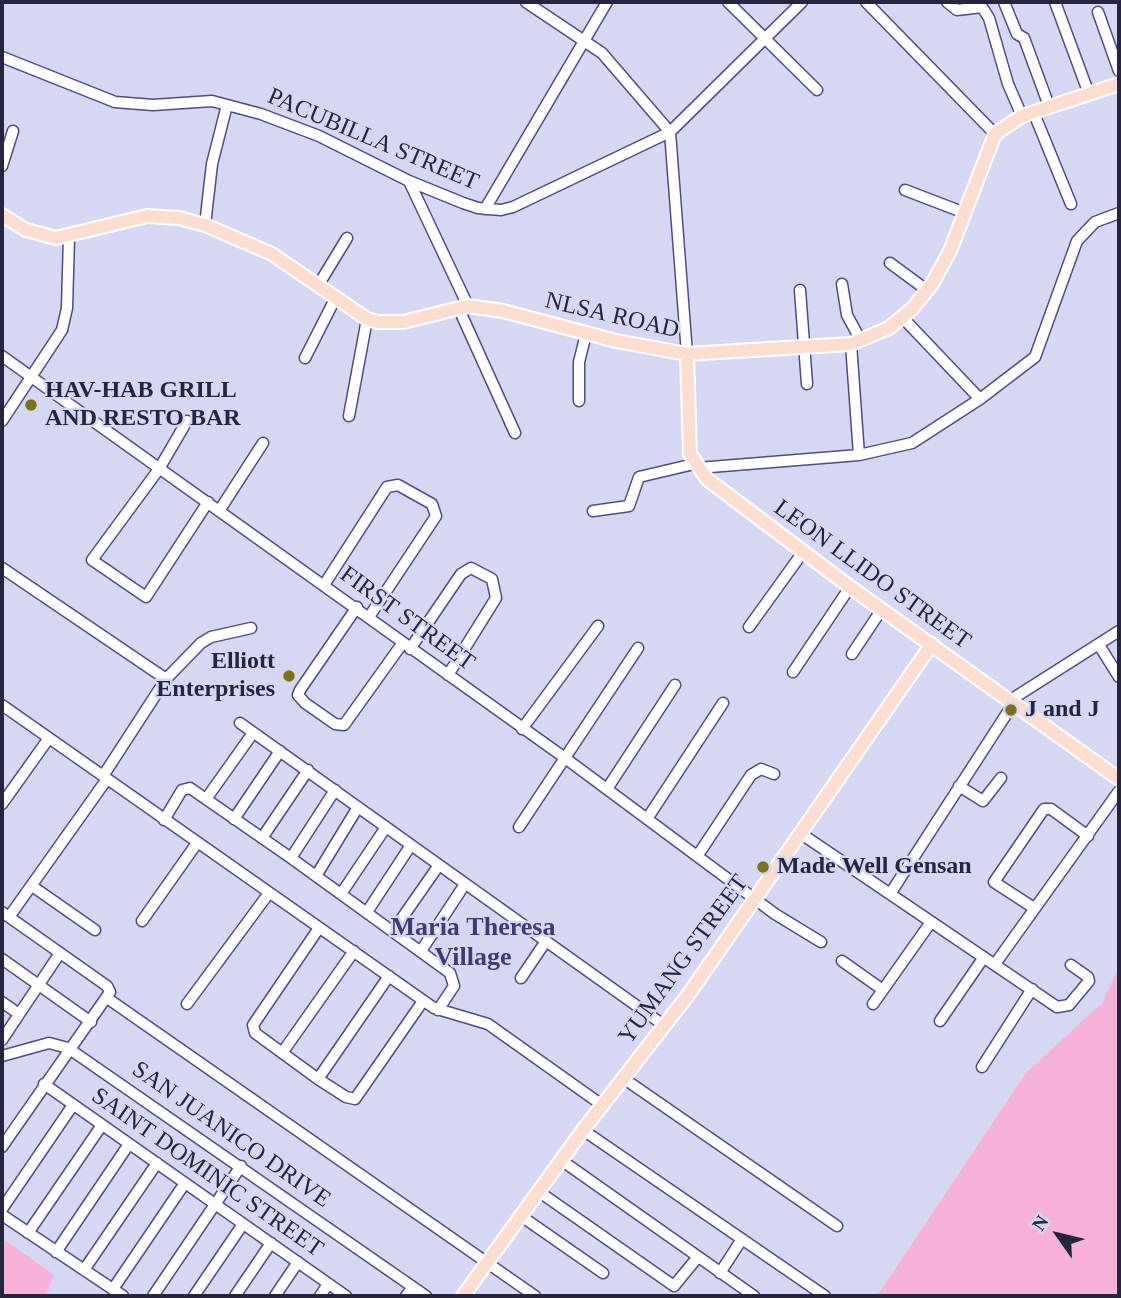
<!DOCTYPE html>
<html>
<head>
<meta charset="utf-8">
<style>
	body { margin:0 }
	#map { position:relative; width:1121px; height:1298px; overflow:hidden; background:#d6d7f3; font-family:"Times New Roman",serif }
	canvas { display:block }
	.frame { position:absolute; inset:0; border:4px solid #26253f; pointer-events:none }
	.north { position:absolute; left:1023px; top:1200px; width:70px; height:70px; -webkit-text-stroke:5px #d6d7f3; paint-order:stroke; rotate:304deg; font-size:19px; font-weight:700; line-height:28px; text-align:center; color:#26253f }
	.north::after { content:''; display:block; margin:auto; width:24px; height:32px; background:#26253f; clip-path:polygon(50% 0,100% 100%,50% 72%,0 100%) }
</style>
</head>
<body>
<div id="map">
<canvas width="1121" height="1298"></canvas>
<div class="frame"></div>
<div class="north">N</div>
</div>
<script>
const context = document.querySelector('canvas').getContext('2d');
context.lineJoin = 'round';
function fillPath(path, color) { context.fillStyle = color; context.fill(path, 'evenodd'); }
const toPath = rows => new Path2D(rows.map(r => 'M' + r).join(''));
function trace(path, color, width, dash) { context.strokeStyle = color; context.lineWidth = width; context.lineCap = dash ? 'butt' : 'round'; context.setLineDash(dash || []); context.stroke(path); }
function write(font, color, halo, rows, align = 'center') {
  context.font = font + ' "Times New Roman",serif'; context.lineWidth = 5; context.setLineDash([]); context.textBaseline = 'middle'; context.strokeStyle = halo; context.fillStyle = color; for (const [text, x, y, turn = 0] of rows) {
    context.save(); context.translate(x, y); context.rotate((+turn || 0) * Math.PI / 180); context.textAlign = isNaN(turn) ? turn : align; if (halo) context.strokeText(text, 0, 0); context.fillText(text, 0, 0); context.restore();
  }
}
const green = toPath([
	[1119,967,1119,1296,877,1296,1025,1074,1102,1003],
	[6,1241,54,1275,46,1296,2,1296,2,1247]
]);
const minor = toPath([
	[728,2,817,90],
	[866,2,995,134],
	[947,2,957,10,982,7,989,18,1008,84,1022,116],
	[1004,2,1017,34,1024,38,1049,106],
	[1055,2,1089,94],
	[1098,12,1119,71],
	[2,57,115,102,153,105,212,101,261,114,319,136,409,181,463,203,478,208,501,210,513,207,670,132,602,53,526,2],
	[1033,111,1071,204],
	[2,166,13,131],
	[409,181,468,306],
	[905,190,965,213],
	[485,209,607,2],
	[205,225,212,164,227,105],
	[890,263,928,291],
	[319,284,347,238],
	[842,284,847,315,861,341],
	[800,290,807,384],
	[458,307,515,433],
	[903,318,980,399],
	[851,344,859,455],
	[687,354,670,132,802,2],
	[2,356,565,758,775,914,821,942],
	[305,358,336,297],
	[579,401,579,362,586,334],
	[349,416,367,319],
	[2,421,62,330,67,308,69,237],
	[187,421,159,469,92,560,146,597,208,502],
	[698,468,859,455,912,443,980,399,1035,357,1077,241,1095,222,1119,213],
	[219,511,263,443],
	[593,511,629,506,639,477,694,464],
	[2,568,166,679],
	[324,585,387,487,398,485,432,504,436,516,369,617],
	[357,607,300,690,298,695,305,703,335,724,344,725,402,644],
	[749,627,803,552],
	[1099,645,1119,677],
	[410,649,461,574,471,568,492,579,496,598,448,675],
	[852,654,882,609],
	[793,672,850,587],
	[1009,701,1119,631],
	[2,705,434,1008,488,1024,602,1105],
	[240,723,665,1026],
	[522,729,598,626],
	[103,776,166,679,201,643,211,637,251,628],
	[959,786,983,801,1001,778],
	[607,789,675,685],
	[206,799,253,733],
	[2,804,49,738],
	[234,819,280,751],
	[647,819,723,703],
	[164,820,182,790,190,788,291,858,450,973,454,986,438,1010],
	[519,827,638,648],
	[800,833,1057,1007,1069,1005,1089,981,1088,977,1071,965],
	[262,838,308,770],
	[698,855,751,775,761,769,774,774],
	[291,858,335,790],
	[316,876,358,807],
	[32,886,95,930],
	[341,894,386,827],
	[890,894,1013,704],
	[1034,908,994,882,1044,809,1051,809,1088,836],
	[2,912,107,986,110,992,2,1147],
	[367,912,411,845],
	[9,917,107,779],
	[142,921,197,843],
	[319,928,253,1025,255,1033,318,1079,346,1097,355,1099,423,1001],
	[393,931,439,865],
	[421,951,465,884],
	[2,959,91,1022],
	[842,961,883,990],
	[995,964,1119,791],
	[521,978,546,941],
	[107,998,535,1296],
	[2,1002,19,1014],
	[187,1004,269,893],
	[873,1004,931,922],
	[940,1021,984,957],
	[2,1040,60,953],
	[282,1053,354,951],
	[2,1056,49,1043,68,1048,426,1296],
	[982,1067,1032,989],
	[623,1078,837,1226],
	[318,1079,389,976],
	[44,1084,346,1296],
	[583,1130,825,1296],
	[561,1160,754,1296],
	[538,1191,674,1286,697,1258],
	[2,1209,73,1105],
	[2,1215,123,1296],
	[521,1216,603,1273],
	[28,1233,102,1125],
	[56,1252,129,1144],
	[84,1270,157,1163],
	[720,1273,742,1239],
	[113,1289,185,1183],
	[153,1296,241,1166],
	[194,1296,243,1224],
	[235,1296,271,1243],
	[275,1296,298,1262],
	[320,1296,328,1284],
	[406,1296,413,1287]
]);
const major = toPath([
	[2,215,26,230,56,238,147,216,179,218,205,225,272,254,367,319,378,322,403,322,468,306,503,311,616,341,687,354,851,344,889,328,912,309,932,284,950,251,995,134,1022,116,1119,84],
	[687,354,690,454,707,479,850,587,1119,779],
	[463,1296,583,1130,688,995,932,644]
]);
const markers = [
	[31,405,7,"#7b7316"],
	[289,676,7,"#7b7316"],
	[1011,710,7,"#7b7316"],
	[763,867,7,"#7b7316"]
];
const streetNames = [
	["PACUBILLA STREET",373,140,23],
	["NLSA ROAD",612,316,13],
	["LEON LLIDO STREET",872,575,36],
	["FIRST STREET",407,619,36],
	["YUMANG STREET",684,960,-54],
	["SAN JUANICO DRIVE",231,1135,35],
	["SAINT DOMINIC STREET",207,1173,35]
];
const poiNames = [
	["HAV-HAB GRILL",45,391],
	["AND RESTO BAR",45,419],
	["Elliott",275,662,"right"],
	["Enterprises",275,690,"right"],
	["J and J",1025,710],
	["Made Well Gensan",777,867]
];
const neighbourhoodNames = [
	["Maria Theresa",473,928],
	["Village",473,958]
];
fillPath(green, '#f6b2d8');
trace(minor, '#4e4b87', 13);
trace(major, '#fff', 16);
trace(minor, '#fff', 10);
trace(major, '#fdddd0', 12);
for (const [x, y, r, color] of markers) { const dot = new Path2D(); dot.arc(x, y, r, 0, 2 * Math.PI); context.fillStyle = color; context.fill(dot); trace(dot, '#d6d7f3', 2.5); }
write('24px', '#26253f', '#d6d7f3', streetNames);
write('bold 24px', '#26253f', '#d6d7f3', poiNames, 'left');
write('bold 26px', '#3f3b74', '#d6d7f3', neighbourhoodNames);
</script>
</body>
</html>
